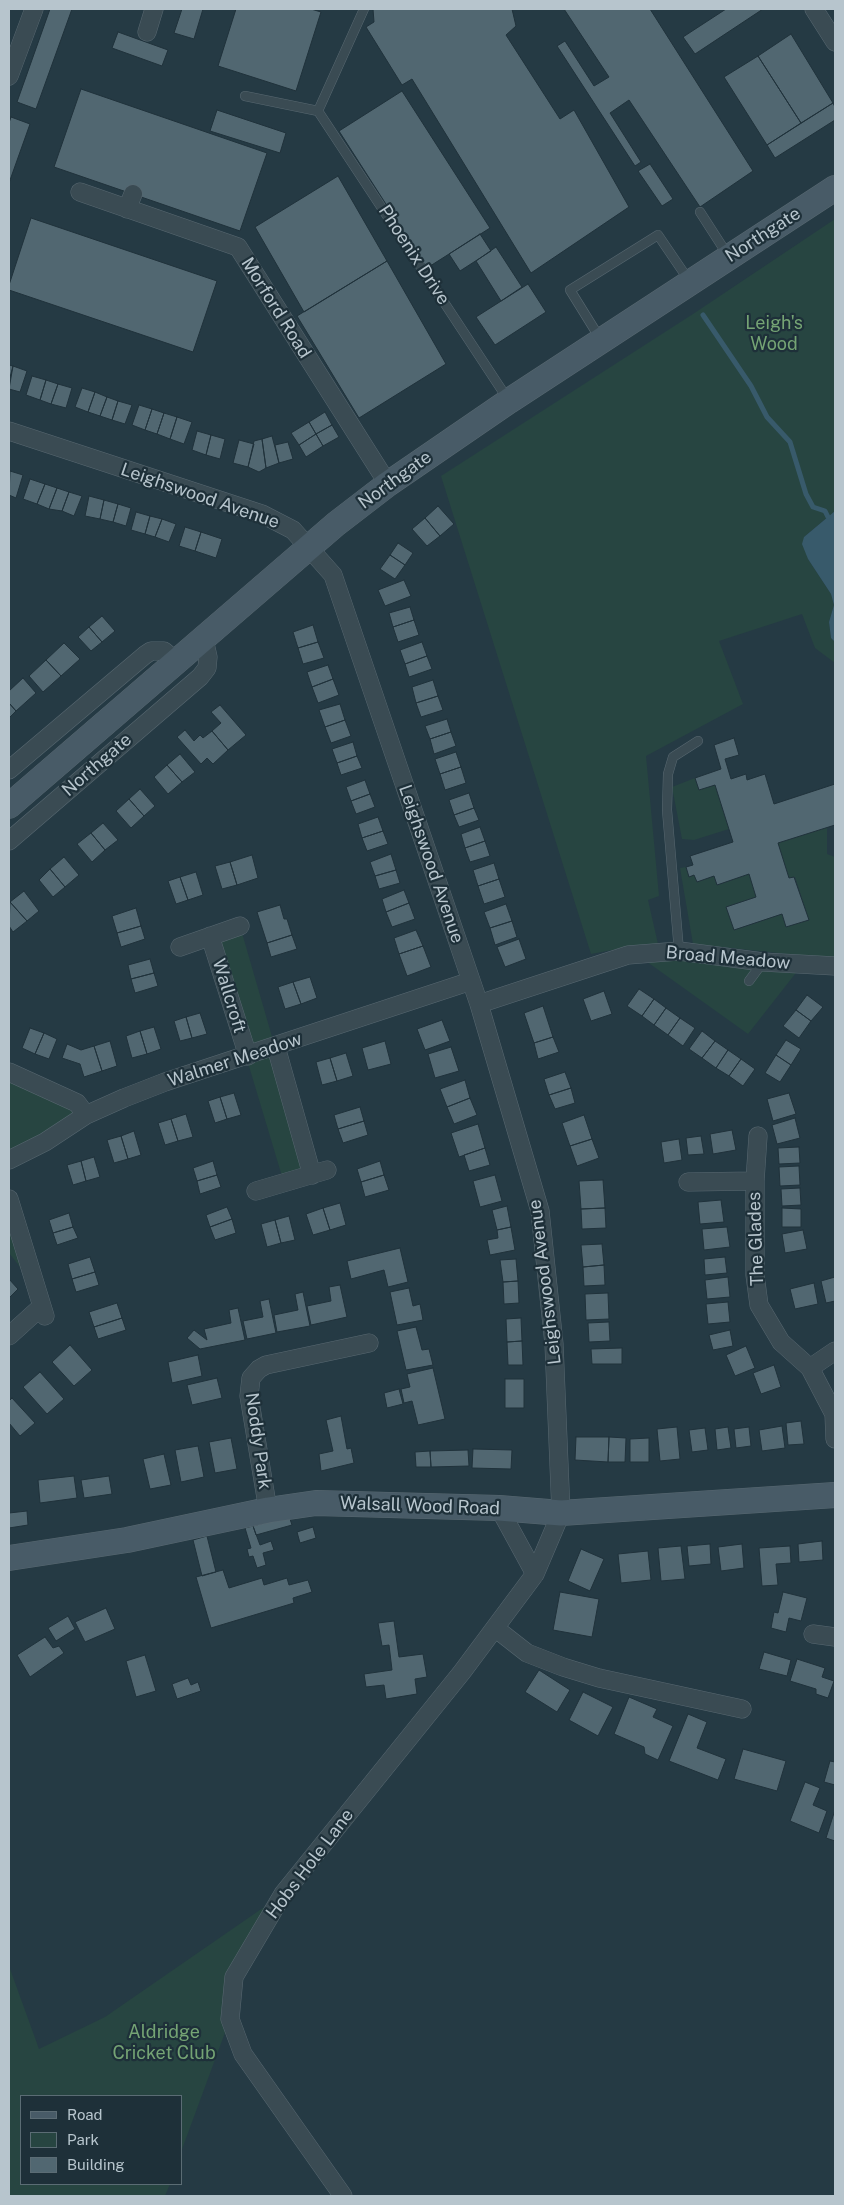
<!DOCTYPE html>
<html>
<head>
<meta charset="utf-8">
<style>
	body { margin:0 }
	#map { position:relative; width:844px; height:2205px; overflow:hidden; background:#253a44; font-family:"Public Sans",sans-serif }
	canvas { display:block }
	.frame { position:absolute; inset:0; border:10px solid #b7c5cd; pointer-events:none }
	.legend { position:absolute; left:20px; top:2095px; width:162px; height:90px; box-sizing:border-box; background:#1e3039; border:1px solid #5b6c74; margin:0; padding:6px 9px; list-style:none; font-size:15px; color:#b7c5cd }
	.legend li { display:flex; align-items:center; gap:10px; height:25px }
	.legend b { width:25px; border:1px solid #5b6c74 }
</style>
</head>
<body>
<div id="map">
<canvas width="844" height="2205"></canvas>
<div class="frame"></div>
<ul class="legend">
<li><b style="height:6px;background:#485b67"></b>Road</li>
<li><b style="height:14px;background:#274541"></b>Park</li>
<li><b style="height:14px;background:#516771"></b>Building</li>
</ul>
</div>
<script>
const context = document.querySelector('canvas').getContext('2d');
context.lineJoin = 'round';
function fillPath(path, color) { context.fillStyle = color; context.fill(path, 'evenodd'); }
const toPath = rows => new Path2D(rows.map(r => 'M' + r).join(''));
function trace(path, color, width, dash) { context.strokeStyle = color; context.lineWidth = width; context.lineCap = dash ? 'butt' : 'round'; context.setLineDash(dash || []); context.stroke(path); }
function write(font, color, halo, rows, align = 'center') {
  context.font = font + ' "Public Sans",sans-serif'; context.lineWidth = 4.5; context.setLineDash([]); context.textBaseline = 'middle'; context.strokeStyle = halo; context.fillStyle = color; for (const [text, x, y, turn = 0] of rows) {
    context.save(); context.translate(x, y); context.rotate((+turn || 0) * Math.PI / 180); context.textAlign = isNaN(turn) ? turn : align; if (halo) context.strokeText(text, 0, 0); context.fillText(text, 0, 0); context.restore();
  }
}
const green = toPath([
	[835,219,835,511,804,537,808,559,831,594,834,605,829,622,831,638,835,642,835,663,815,648,802,614,719,641,743,704,646,756,659,896,648,900,658,944,623,948,591,954,441,476,693,314],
	[695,778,699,790,715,785,729,829,694,840,682,839,672,787],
	[827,827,827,854,835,857,835,959,693,944,680,868,686,867,689,877,694,875,697,882,714,876,717,885,749,874,756,897,726,907,734,930,782,914,786,927,809,920,795,877,789,878,778,843],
	[240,926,312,1175,284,1183,210,936],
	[677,955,799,969,748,1034,643,959],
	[9,1072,86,1115,9,1160],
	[9,1199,35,1286,9,1253],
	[283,1894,234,1977,230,2019,181,2152,181,2096,21,2096,21,2184,170,2184,165,2196,9,2196,9,1966,39,2049,105,2017]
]);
const water = toPath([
	[835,511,835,642,831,638,829,622,834,605,831,594,808,559,802,544,804,537]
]);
const stream = toPath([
	[703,315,751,386,767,417,790,442,806,494,813,507,825,511,828,517]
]);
const building = toPath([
	[50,9,72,9,36,109,17,102,50,9],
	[182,9,203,9,194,39,174,33,182,9],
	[236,9,311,9,321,12,296,91,218,66,236,9],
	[373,9,512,9,516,26,506,35,560,119,574,110,629,207,531,273,412,79,402,85,366,27,374,22,373,9],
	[564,9,650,9,753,171,700,207,629,100,610,113,641,162,635,166,557,46,565,41,594,86,609,77,564,9],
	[726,9,763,9,695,54,683,37,726,9],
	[118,32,168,50,162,66,112,48,118,32],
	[791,34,833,103,801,123,758,56,791,34],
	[758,56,801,123,767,145,724,77,758,56],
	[81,89,267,153,240,231,54,167,81,89],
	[402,91,490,228,427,268,339,131,402,91],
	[833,103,835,107,835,120,775,158,767,145,833,103],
	[217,110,286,133,280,153,210,131,217,110],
	[11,117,30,124,9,183,9,123,11,117],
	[650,164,673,199,662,206,638,171,650,164],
	[338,176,387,261,304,312,255,227,338,176],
	[31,218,217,281,193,352,9,290,9,285,31,218],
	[480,234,491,251,460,271,449,254,480,234],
	[496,247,522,287,501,301,476,261,496,247],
	[387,261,446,364,359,418,297,316,387,261],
	[528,284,546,312,495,345,476,317,528,284],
	[9,365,13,366,9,381,9,365],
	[13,366,27,371,20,392,9,389,13,366],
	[32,376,46,380,40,400,26,395,32,376],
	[46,380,58,384,51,404,40,400,46,380],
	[58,384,72,388,66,408,51,404,58,384],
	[82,388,95,392,88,412,75,407,82,388],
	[95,392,107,397,100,416,88,412,95,392],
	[107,397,118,401,112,420,100,416,107,397],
	[118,401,132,405,125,424,112,420,118,401],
	[139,405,152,409,145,430,132,425,139,405],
	[152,409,164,413,157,434,145,430,152,409],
	[325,412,332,425,316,434,309,422,325,412],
	[164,413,177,417,170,439,157,434,164,413],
	[177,417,192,422,184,444,170,439,177,417],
	[309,422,316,434,299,445,291,433,309,422],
	[332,425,339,437,323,446,316,434,332,425],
	[197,431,211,435,206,455,192,450,197,431],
	[316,434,323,446,306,457,299,445,316,434],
	[211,435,225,439,220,459,206,455,211,435],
	[272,436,279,463,266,468,262,439,272,436],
	[262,439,266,468,259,472,248,467,254,441,262,439],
	[239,440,254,444,248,467,233,463,239,440],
	[288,442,293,459,279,463,275,445,288,442],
	[10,471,23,475,16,498,9,495,10,471],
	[30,479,45,484,37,504,23,499,30,479],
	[45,484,57,488,49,509,37,504,45,484],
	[57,488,69,492,62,511,49,509,57,488],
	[69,492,82,496,74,516,62,511,69,492],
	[89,496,104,500,100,519,85,516,89,496],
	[104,500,118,504,113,522,100,519,104,500],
	[118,504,131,508,126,526,113,522,118,504],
	[438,506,454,524,440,536,425,518,438,506],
	[136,512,150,516,145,534,131,530,136,512],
	[150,516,162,519,155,537,145,534,150,516],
	[425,518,440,536,427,546,412,529,425,518],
	[162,519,176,524,169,542,155,537,162,519],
	[185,527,201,532,195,551,179,546,185,527],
	[201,532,222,539,216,558,195,551,201,532],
	[398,543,413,553,405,565,390,555,398,543],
	[390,555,405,565,395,579,380,569,390,555],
	[404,580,411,596,385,606,378,590,404,580],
	[410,607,414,620,393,627,389,613,410,607],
	[102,616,115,631,102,642,89,627,102,616],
	[414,620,419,635,398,642,393,627,414,620],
	[313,625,318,642,298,648,293,632,313,625],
	[89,627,102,642,91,651,78,637,89,627],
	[318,642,324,658,303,664,298,648,318,642],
	[422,642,427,656,405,664,400,650,422,642],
	[64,643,80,659,61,676,46,660,64,643],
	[427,656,432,669,409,677,405,664,427,656],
	[46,660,61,676,43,692,29,676,46,660],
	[328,665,333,679,312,687,307,672,328,665],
	[23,678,36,693,16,711,9,703,9,691,23,678],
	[333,679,339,695,318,703,312,687,333,679],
	[433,680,438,696,416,703,412,687,433,680],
	[438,696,443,710,421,717,416,703,438,696],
	[9,703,16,711,9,718,9,703],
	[340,704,345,720,325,727,319,710,340,704],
	[220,705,246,735,228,750,212,731,221,723,211,712,220,705],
	[447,719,451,732,430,739,425,726,447,719],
	[345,720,351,736,331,743,325,727,345,720],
	[185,730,194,741,200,735,203,738,212,731,228,750,213,764,207,758,201,764,177,737,185,730],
	[451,732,456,746,434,754,430,739,451,732],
	[734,738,739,755,725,759,731,779,746,774,747,780,765,774,774,804,835,784,835,825,778,843,789,878,794,877,809,920,786,927,782,914,734,930,726,907,756,897,749,874,717,885,714,876,697,882,694,875,689,877,686,867,693,865,690,856,733,842,715,785,699,790,695,778,721,769,714,745,734,738],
	[353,742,357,756,337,763,332,749,353,742],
	[456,752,461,767,440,774,435,759,456,752],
	[180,754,195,772,182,782,167,765,180,754],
	[357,756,362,768,341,775,337,763,357,756],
	[167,765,182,782,168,794,154,777,167,765],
	[461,767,466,783,445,790,440,774,461,767],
	[365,780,370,794,351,801,346,787,365,780],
	[140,789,155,806,144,816,129,799,140,789],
	[469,793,474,808,454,815,449,800,469,793],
	[370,794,375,807,356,814,351,801,370,794],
	[129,799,144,816,131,828,116,811,129,799],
	[474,808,479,820,459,827,454,815,474,808],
	[378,817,383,831,362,838,358,824,378,817],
	[103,823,118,840,105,850,91,833,103,823],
	[480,827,485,841,465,848,461,834,480,827],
	[383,831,388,844,367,851,362,838,383,831],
	[91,833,105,850,92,862,77,844,91,833],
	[485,841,490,856,470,862,465,848,485,841],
	[391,854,396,870,375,876,370,862,391,854],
	[252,855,258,878,237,885,230,862,252,855],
	[64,857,79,875,65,887,50,869,64,857],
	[230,862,237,885,222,889,215,866,230,862],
	[494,863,499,879,478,886,473,870,494,863],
	[50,869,65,887,53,897,39,880,50,869],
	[396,870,400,883,379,889,375,876,396,870],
	[196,872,203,895,188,900,180,877,196,872],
	[180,877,188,900,176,904,168,881,180,877],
	[499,879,505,897,484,904,478,886,499,879],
	[404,890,409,903,386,912,382,899,404,890],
	[24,891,39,911,27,921,10,902,24,891],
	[10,902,27,921,13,932,9,926,10,902],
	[409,903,415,919,392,927,386,912,409,903],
	[506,904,512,921,490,928,484,912,506,904],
	[280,905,284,919,287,919,292,935,267,943,257,912,280,905],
	[136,908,141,926,117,933,112,916,136,908],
	[512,921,517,937,495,945,490,928,512,921],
	[141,926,145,939,121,947,117,933,141,926],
	[416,930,423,946,399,954,394,938,416,930],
	[292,935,297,949,271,957,267,943,292,935],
	[519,939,526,959,505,967,497,947,519,939],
	[423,946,431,967,407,976,399,954,423,946],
	[150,959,154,973,131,979,128,965,150,959],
	[154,973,158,986,135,993,131,979,154,973],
	[310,977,317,998,301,1004,293,982,310,977],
	[293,982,301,1004,285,1009,278,987,293,982],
	[639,989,654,999,642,1016,627,1006,639,989],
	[604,991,612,1014,591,1021,583,999,604,991],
	[807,995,823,1007,811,1021,796,1010,807,995],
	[654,999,666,1008,654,1025,642,1016,654,999],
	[543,1006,553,1037,534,1043,524,1013,543,1006],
	[666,1008,680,1018,668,1035,654,1025,666,1008],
	[796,1010,811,1021,799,1038,783,1026,796,1010],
	[200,1013,207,1034,192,1038,186,1017,200,1013],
	[186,1017,192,1038,180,1041,174,1021,186,1017],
	[680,1018,695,1028,683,1046,668,1035,680,1018],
	[442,1020,450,1041,425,1050,417,1029,442,1020],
	[154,1027,161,1049,147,1054,140,1031,154,1027],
	[30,1028,44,1033,35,1054,22,1048,30,1028],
	[140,1031,147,1054,132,1058,126,1036,140,1031],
	[702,1031,715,1041,702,1058,689,1049,702,1031],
	[44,1033,57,1039,49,1059,35,1054,44,1033],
	[553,1037,559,1052,538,1059,534,1043,553,1037],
	[786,1040,801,1049,791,1065,776,1055,786,1040],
	[110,1041,117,1066,102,1071,94,1046,110,1041],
	[385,1041,391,1064,368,1070,362,1048,385,1041],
	[715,1041,728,1050,716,1068,702,1058,715,1041],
	[67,1044,81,1050,94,1046,102,1071,84,1077,80,1064,62,1058,67,1044],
	[451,1047,459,1071,435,1078,428,1054,451,1047],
	[728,1050,741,1059,729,1076,716,1068,728,1050],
	[346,1053,353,1076,337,1081,330,1058,346,1053],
	[776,1055,791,1065,780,1082,765,1073,776,1055],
	[330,1058,337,1081,322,1085,316,1062,330,1058],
	[741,1059,755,1069,743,1086,729,1076,741,1059],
	[565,1072,571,1088,549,1095,544,1079,565,1072],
	[465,1080,470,1098,447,1107,440,1089,465,1080],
	[571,1088,575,1103,555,1109,549,1095,571,1088],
	[234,1093,241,1115,227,1119,220,1097,234,1093],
	[789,1093,796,1114,773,1121,767,1099,789,1093],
	[220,1097,227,1119,215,1123,208,1101,220,1097],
	[470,1098,477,1115,454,1124,447,1107,470,1098],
	[360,1107,364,1121,338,1129,334,1115,360,1107],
	[186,1114,193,1137,178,1141,171,1119,186,1114],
	[584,1115,592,1139,570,1146,562,1123,584,1115],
	[795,1118,800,1138,777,1144,772,1125,795,1118],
	[171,1119,178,1141,165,1145,158,1123,171,1119],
	[364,1121,368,1135,343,1143,338,1129,364,1121],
	[478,1124,485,1148,459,1157,451,1133,478,1124],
	[732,1130,736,1150,713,1154,710,1134,732,1130],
	[134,1131,141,1155,128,1159,121,1136,134,1131],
	[121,1136,128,1159,114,1163,107,1140,121,1136],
	[701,1136,704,1154,688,1155,686,1138,701,1136],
	[592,1139,599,1158,577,1166,570,1146,592,1139],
	[679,1139,682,1160,664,1163,661,1142,679,1139],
	[799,1147,800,1163,779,1164,778,1148,799,1147],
	[485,1148,490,1165,469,1171,464,1155,485,1148],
	[94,1157,100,1177,86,1181,81,1161,94,1157],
	[81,1161,86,1181,73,1185,67,1165,81,1161],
	[213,1161,217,1175,197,1181,193,1168,213,1161],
	[380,1161,384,1175,361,1182,357,1169,380,1161],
	[799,1166,800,1185,780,1186,779,1167,799,1166],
	[217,1175,221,1187,200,1194,197,1181,217,1175],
	[384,1175,389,1190,365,1197,361,1182,384,1175],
	[495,1175,502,1201,480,1207,473,1181,495,1175],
	[603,1180,605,1208,581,1209,579,1181,603,1180],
	[800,1188,801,1205,782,1206,781,1189,800,1188],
	[721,1200,724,1222,700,1224,698,1202,721,1200],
	[340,1203,346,1225,330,1230,323,1208,340,1203],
	[507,1206,511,1227,497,1230,492,1210,507,1206],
	[227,1207,232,1219,210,1227,206,1215,227,1207],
	[323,1208,330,1230,313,1235,306,1214,323,1208],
	[605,1208,606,1228,582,1229,581,1209,605,1208],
	[782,1208,801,1209,801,1227,782,1227,782,1208],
	[69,1213,73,1227,53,1233,49,1220,69,1213],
	[289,1216,295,1240,281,1243,275,1220,289,1216],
	[232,1219,236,1233,215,1240,210,1227,232,1219],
	[275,1220,281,1243,267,1247,261,1224,275,1220],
	[73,1227,78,1238,57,1245,53,1233,73,1227],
	[511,1227,515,1250,490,1255,487,1240,498,1238,497,1230,511,1227],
	[727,1227,730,1247,704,1250,702,1229,727,1227],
	[803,1230,807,1249,785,1253,782,1234,803,1230],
	[602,1244,604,1265,583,1267,581,1245,602,1244],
	[400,1248,408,1282,388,1287,384,1270,351,1279,347,1261,400,1248],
	[90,1257,95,1272,72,1279,68,1264,90,1257],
	[725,1257,727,1273,705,1275,704,1259,725,1257],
	[516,1259,518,1281,503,1282,500,1260,516,1259],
	[604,1265,605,1285,584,1286,583,1267,604,1265],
	[95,1272,99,1285,76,1292,72,1279,95,1272],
	[728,1277,730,1297,707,1299,705,1280,728,1277],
	[835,1277,835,1301,826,1303,821,1281,835,1277],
	[9,1279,18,1289,9,1298,9,1279],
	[518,1281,519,1303,504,1304,503,1282,518,1281],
	[814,1283,818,1304,795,1309,790,1289,814,1283],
	[340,1285,347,1317,311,1325,307,1306,331,1301,329,1287,340,1285],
	[409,1288,413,1306,420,1304,423,1320,397,1325,390,1292,409,1288],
	[303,1292,310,1326,277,1332,274,1315,298,1310,295,1294,303,1292],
	[608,1293,609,1319,586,1320,585,1294,608,1293],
	[269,1299,276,1333,247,1339,243,1321,263,1317,260,1301,269,1299],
	[728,1302,730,1322,708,1324,706,1304,728,1302],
	[117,1303,122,1318,94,1327,89,1312,117,1303],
	[238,1308,245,1340,200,1349,187,1338,194,1330,207,1340,204,1329,231,1323,229,1310,238,1308],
	[122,1318,126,1330,98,1339,94,1327,122,1318],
	[521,1318,522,1341,507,1342,506,1319,521,1318],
	[609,1322,610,1341,589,1342,588,1323,609,1322],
	[416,1327,422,1350,429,1349,433,1365,406,1370,397,1331,416,1327],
	[730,1330,733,1346,713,1350,709,1335,730,1330],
	[522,1341,523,1365,508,1365,507,1342,522,1341],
	[70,1345,92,1370,74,1386,52,1362,70,1345],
	[746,1346,755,1368,735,1376,726,1355,746,1346],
	[622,1348,622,1364,592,1364,591,1349,622,1348],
	[198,1355,202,1376,172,1383,168,1362,198,1355],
	[774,1365,781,1387,761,1394,753,1373,774,1365],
	[433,1368,445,1419,418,1425,412,1401,404,1403,401,1389,410,1387,407,1374,433,1368],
	[40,1372,64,1399,47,1414,23,1387,40,1372],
	[217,1378,222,1398,192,1405,187,1385,217,1378],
	[505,1379,524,1379,524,1408,505,1408,505,1379],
	[399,1389,403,1404,387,1408,384,1393,399,1389],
	[12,1398,35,1423,20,1436,9,1423,9,1401,12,1398],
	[341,1416,347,1449,351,1448,354,1463,321,1471,319,1454,333,1451,326,1420,341,1416],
	[801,1421,804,1444,788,1445,786,1423,801,1421],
	[782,1426,785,1448,762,1451,759,1430,782,1426],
	[677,1427,680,1459,660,1461,657,1429,677,1427],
	[728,1427,731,1448,717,1450,715,1429,728,1427],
	[749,1427,751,1446,736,1448,734,1429,749,1427],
	[705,1428,708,1450,692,1452,689,1430,705,1428],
	[576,1437,609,1437,608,1462,575,1460,576,1437],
	[609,1437,626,1438,625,1462,608,1462,609,1437],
	[231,1438,237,1469,215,1473,209,1442,231,1438],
	[649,1438,649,1462,630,1462,630,1439,649,1438],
	[198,1446,204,1477,181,1482,175,1450,198,1446],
	[473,1449,512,1450,511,1469,472,1468,473,1449],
	[468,1450,469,1466,431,1467,430,1451,468,1450],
	[430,1451,431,1467,416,1467,415,1452,430,1451],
	[164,1454,171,1485,150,1489,143,1459,164,1454],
	[74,1476,77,1498,40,1503,38,1480,74,1476],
	[109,1476,112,1494,84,1498,81,1480,109,1476],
	[27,1511,28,1525,9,1528,9,1513,27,1511],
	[289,1516,292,1525,256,1535,253,1526,289,1516],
	[253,1526,260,1545,271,1541,274,1550,263,1553,266,1565,257,1568,253,1556,249,1557,247,1549,251,1548,245,1528,253,1526],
	[313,1527,316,1538,300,1543,297,1532,313,1527],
	[207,1536,216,1572,202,1576,193,1540,207,1536],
	[822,1541,823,1560,799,1562,798,1544,822,1541],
	[710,1544,711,1564,689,1566,687,1546,710,1544],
	[742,1544,744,1568,721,1571,718,1547,742,1544],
	[681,1546,685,1579,661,1581,658,1548,681,1546],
	[790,1546,791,1563,776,1564,778,1585,762,1586,759,1548,790,1546],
	[581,1549,604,1559,590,1591,568,1581,581,1549],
	[648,1551,651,1580,621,1583,618,1554,648,1551],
	[223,1570,229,1588,262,1578,264,1585,287,1578,289,1585,308,1580,312,1592,293,1598,294,1603,211,1628,196,1577,223,1570],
	[560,1592,599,1599,592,1637,553,1630,560,1592],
	[783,1592,807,1598,801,1621,789,1618,786,1632,771,1628,774,1612,778,1613,783,1592],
	[106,1608,115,1629,85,1642,75,1622,106,1608],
	[68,1616,75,1629,56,1641,48,1628,68,1616],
	[394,1621,399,1657,423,1654,427,1677,415,1679,417,1694,386,1699,384,1685,366,1687,364,1674,392,1670,389,1645,382,1646,378,1623,394,1621],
	[45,1637,53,1648,59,1646,64,1653,30,1677,17,1655,45,1637],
	[764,1652,791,1660,787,1676,759,1669,764,1652],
	[145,1655,156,1691,136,1697,126,1661,145,1655],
	[797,1659,825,1668,822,1677,834,1681,828,1698,816,1694,816,1689,790,1681,797,1659],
	[539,1670,570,1690,557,1712,525,1692,539,1670],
	[188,1678,191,1685,198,1682,201,1691,177,1699,172,1684,188,1678],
	[583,1692,613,1707,598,1736,569,1720,583,1692],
	[629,1697,657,1709,653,1717,673,1726,658,1760,645,1754,644,1747,614,1734,629,1697],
	[688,1714,707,1722,697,1748,726,1759,718,1780,669,1761,688,1714],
	[743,1749,786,1761,777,1791,734,1779,743,1749],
	[830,1761,835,1762,835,1785,824,1782,830,1761],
	[805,1782,820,1788,813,1805,827,1811,819,1833,790,1821,805,1782],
	[834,1813,835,1813,835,1841,826,1838,834,1813]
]);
const lane = toPath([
	[245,96,318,111,509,401],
	[318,111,364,9],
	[700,212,729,257],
	[601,340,570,290,658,235,690,282],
	[679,951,667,810,668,774,673,757,698,741],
	[749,981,763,962]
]);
const street = toPath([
	[814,9,835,42],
	[147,32,154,9],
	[9,76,34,9],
	[80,192,238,247,388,484],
	[127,209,133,194],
	[9,431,262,514,293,530,333,575,479,1004,540,1211,554,1344,561,1513,535,1574,462,1672,283,1894,234,1977,230,2019,243,2054,343,2196],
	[9,770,145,655,151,651,164,651,177,662],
	[9,841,200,677,207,668,208,657,204,639],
	[210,936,248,1056],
	[180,947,240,926],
	[479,1004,628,955,679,951,763,962,835,966],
	[276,1047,312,1175],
	[9,1072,77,1103,86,1115],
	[758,1136,755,1181,755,1275,759,1305,781,1342,810,1368,834,1414,835,1439],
	[9,1160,45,1142,86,1115,124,1098,165,1082,471,981],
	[688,1182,755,1181],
	[256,1191,327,1170],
	[9,1199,45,1316],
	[9,1336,41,1307],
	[810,1368,835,1351],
	[499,1508,535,1574],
	[268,1510,249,1396,251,1378,259,1369,266,1365,369,1343],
	[495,1628,527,1653,563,1667,599,1678,742,1709],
	[813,1634,835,1637]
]);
const secondary = toPath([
	[9,806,336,524,388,484,509,401,835,188],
	[9,1558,127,1540,268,1510,316,1503,499,1508,561,1513,835,1495]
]);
const streetNames = [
	["Northgate",763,235,-33],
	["Phoenix Drive",414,255,57],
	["Morford Road",276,308,58],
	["Northgate",395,480,-36],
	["Leighswood Avenue",200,496,19],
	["Northgate",97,765,-41],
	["Leighswood Avenue",431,864,71],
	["Broad Meadow",728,958,5],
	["Wallcroft",229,996,73],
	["Walmer Meadow",235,1060,-18],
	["The Glades",756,1239,-92],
	["Leighswood Avenue",545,1282,-97],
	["Noddy Park",258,1441,82],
	["Walsall Wood Road",420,1506,2],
	["Hobs Hole Lane",310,1864,-53]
];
const parkNames = [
	["Leigh's",774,323],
	["Wood",774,344],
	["Aldridge",164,2032],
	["Cricket Club",164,2053]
];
fillPath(green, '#274541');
fillPath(water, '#385a6b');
trace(stream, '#385a6b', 5);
fillPath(building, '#516771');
trace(building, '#20323b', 1);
trace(lane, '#586871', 10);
trace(street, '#586871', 19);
trace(secondary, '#586871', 26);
trace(lane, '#3a4b53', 9);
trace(street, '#3a4b53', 18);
trace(secondary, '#485b67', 25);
write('18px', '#b7c5cd', '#1e3039', streetNames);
write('18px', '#75a474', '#1e3039', parkNames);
</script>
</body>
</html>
